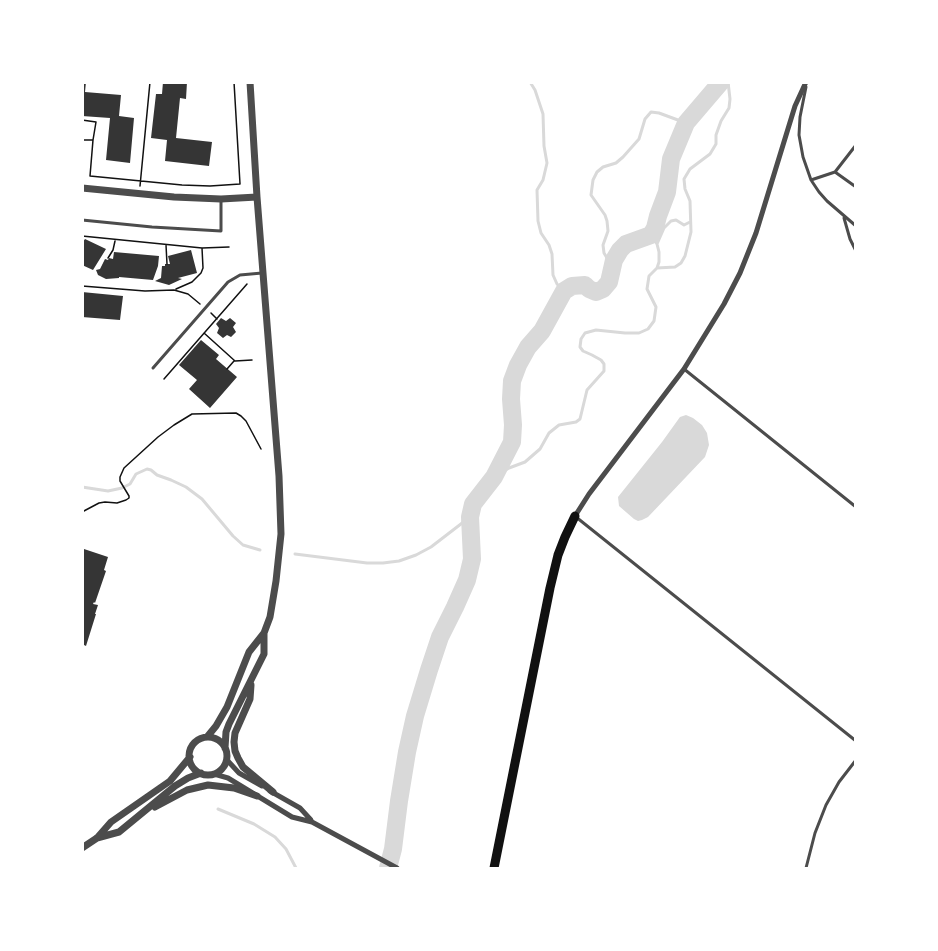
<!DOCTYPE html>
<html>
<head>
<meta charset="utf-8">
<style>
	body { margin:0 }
	#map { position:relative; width:938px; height:951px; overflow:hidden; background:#fff; font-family:Georgia,serif }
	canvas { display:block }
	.frame { position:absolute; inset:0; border:84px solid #fff; pointer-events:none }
</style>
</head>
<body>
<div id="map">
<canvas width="938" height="951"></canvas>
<div class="frame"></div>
</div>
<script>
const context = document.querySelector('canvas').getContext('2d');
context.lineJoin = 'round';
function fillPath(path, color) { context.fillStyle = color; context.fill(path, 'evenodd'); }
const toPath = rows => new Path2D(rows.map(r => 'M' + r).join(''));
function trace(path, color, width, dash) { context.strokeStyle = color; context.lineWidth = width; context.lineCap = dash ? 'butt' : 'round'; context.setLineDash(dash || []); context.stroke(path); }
const water = toPath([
	[686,415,693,418,702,425,707,433,709,445,705,457,648,517,642,520,638,521,634,519,619,506,618,497,662,442,680,417]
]);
const stream = toPath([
	[530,82,535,90,543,114,544,146,547,163,543,180,537,190,538,221,541,233,549,245,552,254,553,275,557,284,564,291],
	[657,244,664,228,671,221,676,220,684,225,690,222],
	[613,268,604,253,603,245,608,231,607,221,605,215,591,195,593,180,597,172,603,167,616,163,623,157,639,139,645,119,651,112,659,113,686,123],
	[657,268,675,267,681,263,685,256,691,232,690,201,685,189,684,179,690,169,710,154,716,144,716,135,721,121,729,108,730,99,728,82],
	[494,477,509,468,525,462,540,449,549,433,559,425,576,422,580,419,587,390,604,371,604,364,601,360,592,355,583,351,580,347,581,339,585,333,596,330,625,333,639,333,648,329,654,321,656,307,647,289,649,276,657,268,659,262,659,252,657,244,651,235],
	[82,487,108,491,122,488,130,484,136,474,147,469,151,470,157,475,171,480,186,487,202,499,233,536,243,545,260,550],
	[295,554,367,563,383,563,399,561,416,555,431,547,470,517],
	[218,809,254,824,275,837,286,849,296,868]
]);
const river = toPath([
	[388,868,393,849,399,801,407,752,415,716,429,670,440,637,455,607,467,580,472,559,470,517,473,504,494,477,512,442,513,425,511,399,512,381,518,365,528,347,542,331,564,291,572,286,585,285,589,289,596,292,603,289,609,282,614,260,620,250,626,244,651,235,655,228,658,216,667,192,671,159,686,123,721,82]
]);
const building = toPath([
	[82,82,86,82,85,92,121,95,119,116,134,118,130,163,106,160,110,118,82,116],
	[163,82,187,82,186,99,180,98,176,138,212,142,209,166,165,161,167,140,151,138,156,94,162,94],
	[85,239,106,249,93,270,82,265,82,243],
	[191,250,197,273,178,278,182,279,169,285,155,281,161,278,162,266,165,266,165,264,170,264,168,256],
	[114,252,159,256,158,266,153,280,119,277,119,278,106,279,98,275,96,270,100,269,105,259,108,260,109,258,113,259],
	[82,292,123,296,120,320,82,317],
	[221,318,226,321,230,318,236,323,233,327,236,332,231,337,227,335,223,338,217,333,219,328,216,324],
	[201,340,219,355,216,359,237,377,210,408,189,389,197,380,179,365],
	[84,549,108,557,104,570,106,571,95,603,94,602,93,604,98,605,95,614,96,614,86,646,84,645,83,650,82,555]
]);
const path = toPath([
	[82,120,96,122,93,140],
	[82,140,93,140,90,176,182,185,210,186,240,184,234,82],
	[140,186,150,82],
	[82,236,202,248,229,247],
	[166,245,167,264],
	[108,258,113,250,115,241],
	[82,286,145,291,174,290,188,294,200,304],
	[176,289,192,282,201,273,203,268,202,248],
	[211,313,217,319],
	[204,333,235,361,252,360],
	[227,369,234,361],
	[164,379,247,284],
	[82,512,99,503,105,502,117,503,126,500,129,498,129,496,120,481,120,477,124,468,158,437,174,425,192,414,236,413,241,416,246,421,261,449]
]);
const service = toPath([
	[806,87,800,117,799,135,803,157,811,180,819,192,827,201,856,226],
	[835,172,856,187],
	[811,180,835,172,856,145],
	[844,218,850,239,856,251],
	[82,220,152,227,221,231,221,201],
	[153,368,228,282,240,275,262,273],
	[684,369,856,507],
	[576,517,856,741],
	[806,868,815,833,826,805,839,782,856,760]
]);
const minor = toPath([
	[575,516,589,494,684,369,724,304,740,273,756,233,795,106,806,82],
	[227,760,239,773,262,786],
	[214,774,228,778,292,817,312,822,397,868],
	[270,791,300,808,311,820]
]);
const tertiary = toPath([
	[82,188,174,197,221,199,257,197],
	[251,685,250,699,235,733,234,742,235,751,238,758,243,767,273,792],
	[207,737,216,726,227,707,249,652,264,633],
	'189 756a19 19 0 1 1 38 0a19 19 0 1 1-38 0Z',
	[225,748,226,732,229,724,264,654,264,633,270,617,276,581,281,534,279,476,257,197,250,82],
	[155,807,187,790,208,785,234,788,257,796],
	[97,838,119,832,175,786,188,778,201,773],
	[82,848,97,838,111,822,170,781,190,757]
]);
const motorway = toPath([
	[494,868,550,588,558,555,565,537,575,516]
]);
fillPath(water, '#d9d9d9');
trace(stream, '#d9d9d9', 3);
trace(river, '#d9d9d9', 18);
fillPath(building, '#353535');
trace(path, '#111', 1.5);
trace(service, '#4c4c4c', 3);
trace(minor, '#4c4c4c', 5);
trace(tertiary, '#4c4c4c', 7);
trace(motorway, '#111', 9);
</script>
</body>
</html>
